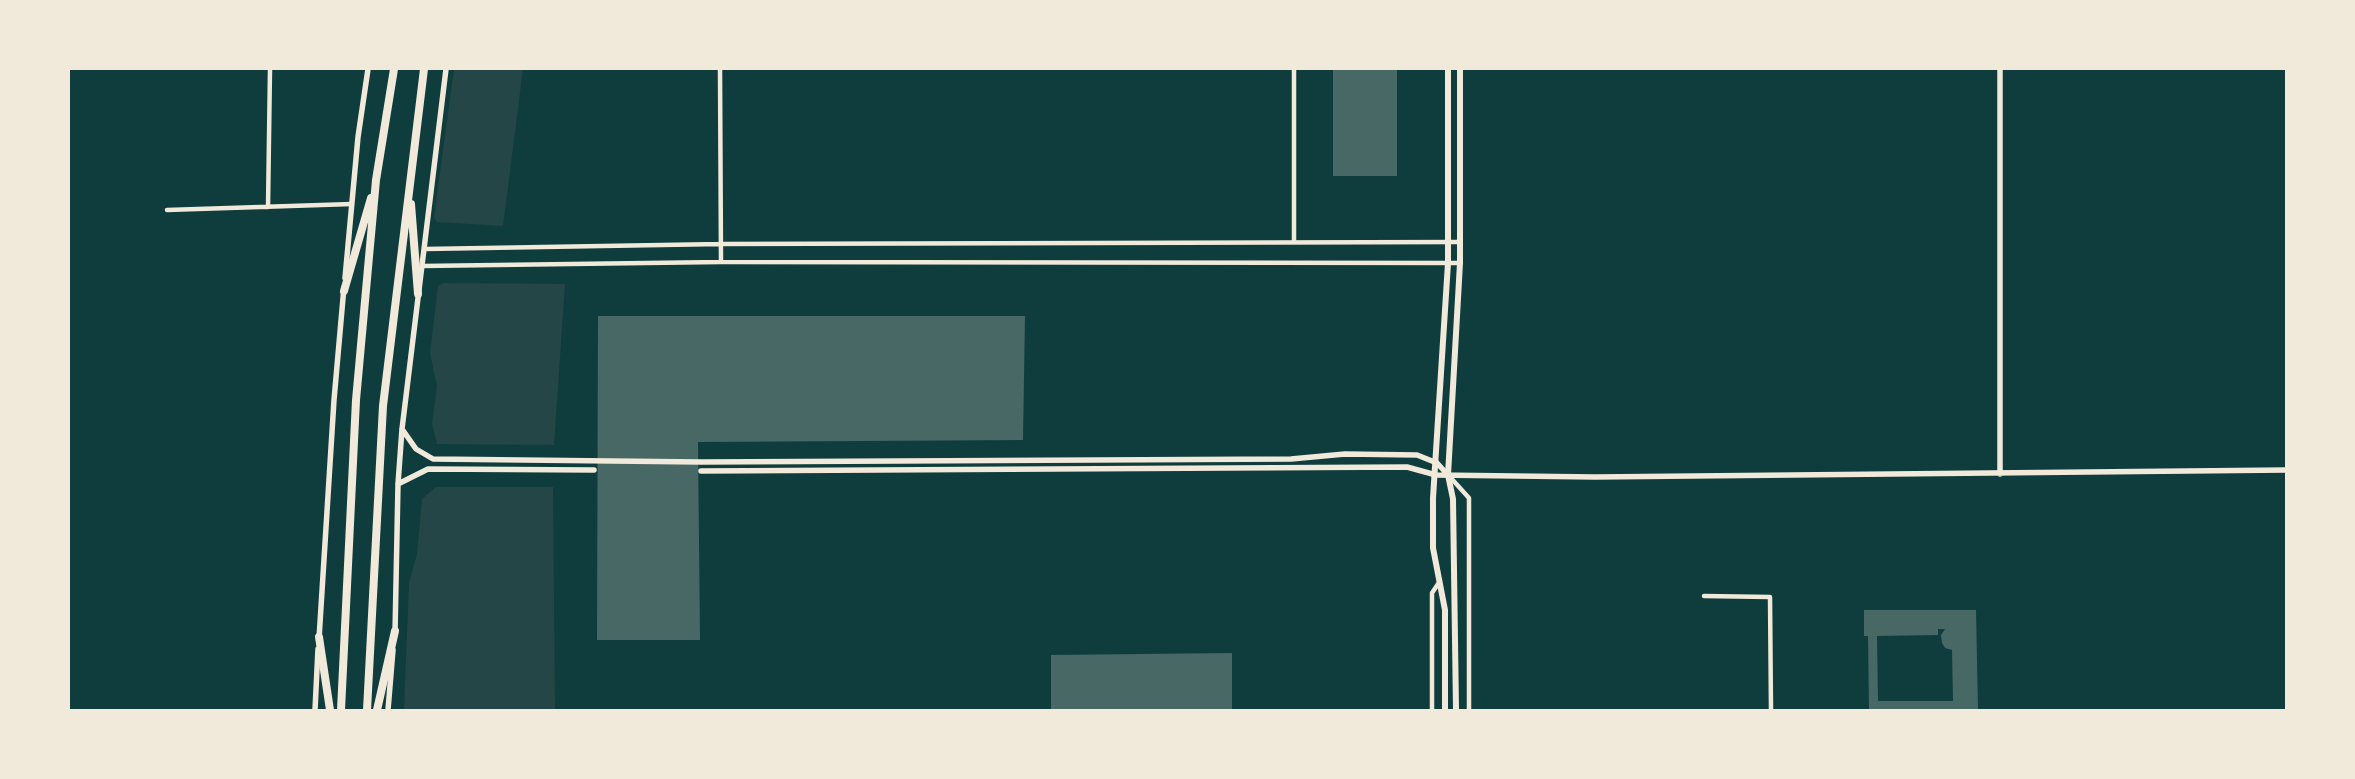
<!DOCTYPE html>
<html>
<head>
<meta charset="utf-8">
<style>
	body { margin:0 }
	#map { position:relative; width:2355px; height:779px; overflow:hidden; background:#0f3d3e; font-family:"Work Sans",sans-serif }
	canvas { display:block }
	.frame { position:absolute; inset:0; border:70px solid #f1e9da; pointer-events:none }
</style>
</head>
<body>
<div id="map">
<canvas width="2355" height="779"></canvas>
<div class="frame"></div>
</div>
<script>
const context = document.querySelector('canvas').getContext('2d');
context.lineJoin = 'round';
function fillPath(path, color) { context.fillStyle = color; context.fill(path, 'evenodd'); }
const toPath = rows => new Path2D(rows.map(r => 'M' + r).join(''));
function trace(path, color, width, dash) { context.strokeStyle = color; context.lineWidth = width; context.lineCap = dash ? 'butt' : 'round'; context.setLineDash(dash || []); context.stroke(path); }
const green = toPath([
	[454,69,523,69,503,226,437,222,434,217],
	[443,283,565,284,554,445,437,444,432,424,437,386,430,353,438,286],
	[436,487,553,487,555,710,404,710,409,583,417,554,422,499]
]);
const building = toPath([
	[1333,69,1397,69,1397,176,1333,176],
	[598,316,1025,316,1023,440,698,442,700,640,597,640],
	[1864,610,1976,610,1978,710,1869,710,1868,636,1864,636],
	[1938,629,1945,629,1941,635,1942,643,1945,648,1952,650,1953,701,1878,701,1877,636,1938,635],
	[1232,653,1232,710,1051,710,1051,655]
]);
const minor = toPath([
	[720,69,721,262],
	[1294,69,1294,241],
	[268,207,270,69],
	[167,210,352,204],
	[425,249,721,244,1460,242],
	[422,266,721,262,1460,263],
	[1450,477,1469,498,1469,710],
	[1704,596,1770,597,1771,710],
	[1432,710,1432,593,1440,581]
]);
const tertiary = toPath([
	[345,278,358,137,368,69],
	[402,429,416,449,433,459,701,462,1291,459,1345,454,1417,455,1437,463,1448,475],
	[701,471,1407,467,1436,475,1595,477,2286,470],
	[2000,474,2000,69],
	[398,484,428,469,594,470],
	[395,633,398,484,402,429,446,69],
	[319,639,334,400,344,287],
	[315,710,318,649],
	[388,710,393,650]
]);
const secondary = toPath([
	[1445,710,1445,610,1433,548,1433,498,1448,263,1448,69],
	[1456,710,1453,499,1448,475,1460,263,1460,69]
]);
const trunk = toPath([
	[411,204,418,294],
	[344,291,371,198],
	[319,637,330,710],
	[341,710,356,400,376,180,394,69],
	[367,710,383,406,424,69],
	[377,710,395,631]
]);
fillPath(green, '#244646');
fillPath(building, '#486865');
trace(minor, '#f1e9da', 4.5);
trace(tertiary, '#f1e9da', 5.5);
trace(secondary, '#f1e9da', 6);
trace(trunk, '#f1e9da', 8);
</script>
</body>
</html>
